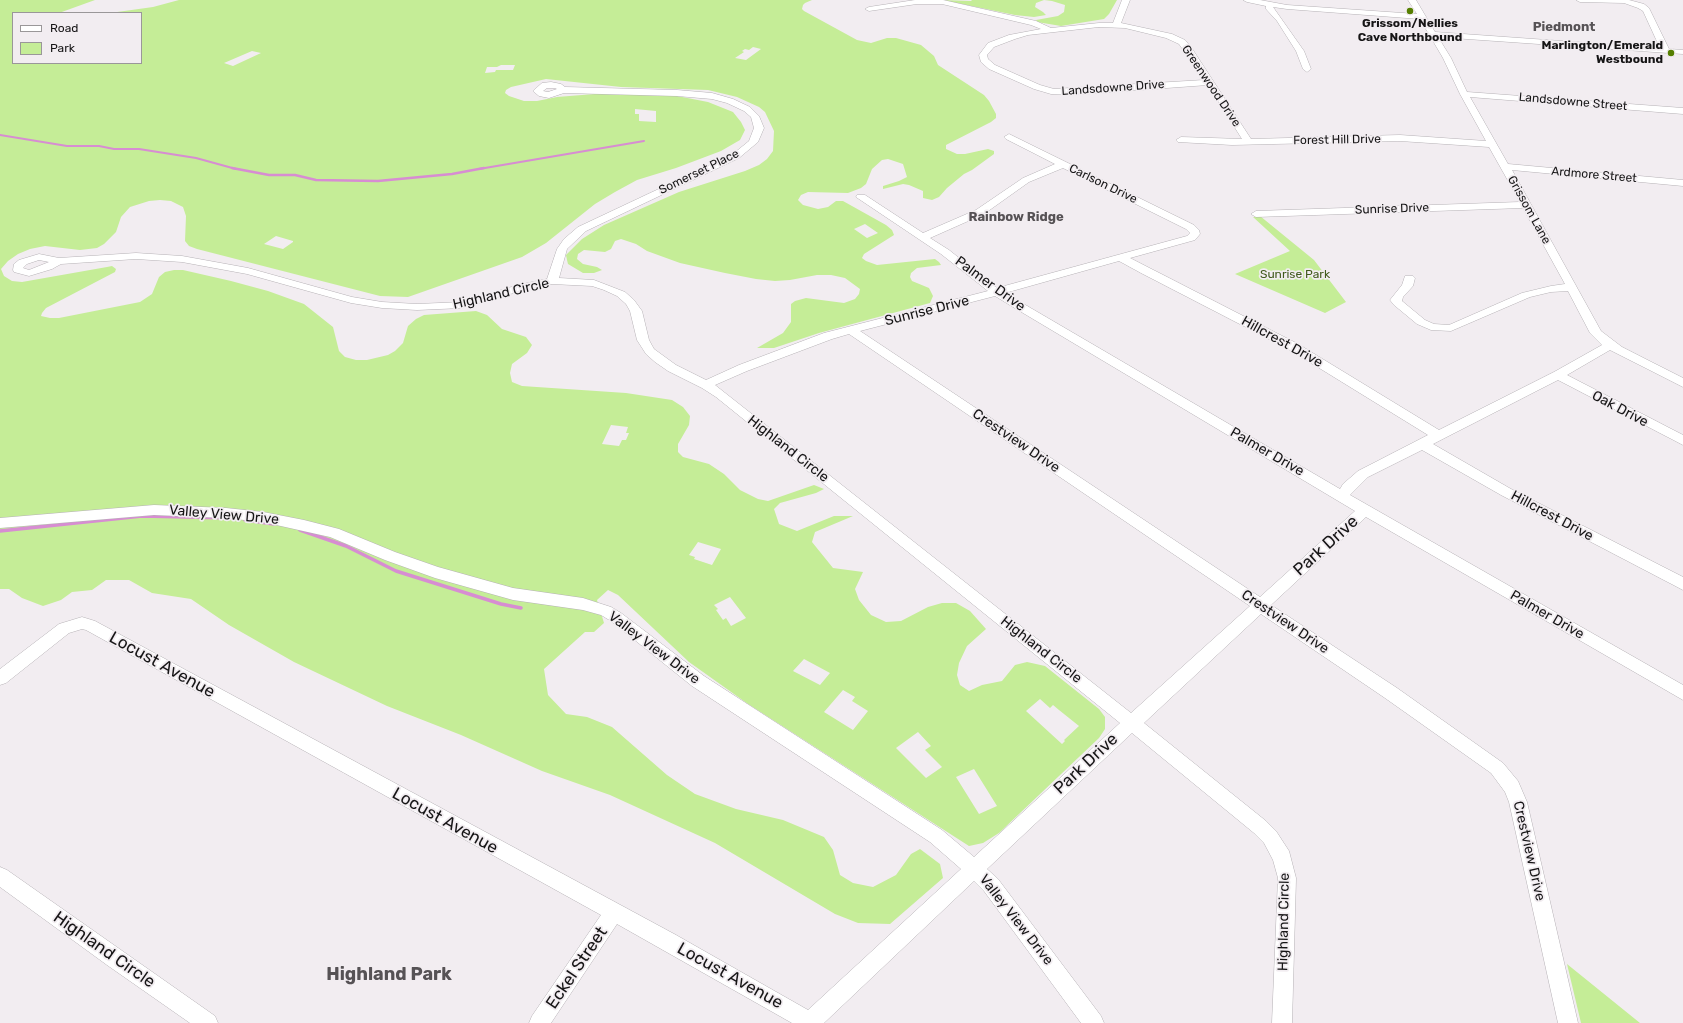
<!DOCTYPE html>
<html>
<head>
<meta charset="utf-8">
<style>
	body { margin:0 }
	#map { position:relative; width:1683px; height:1023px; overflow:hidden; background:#f2edf1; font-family:Rubik,sans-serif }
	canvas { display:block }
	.legend { position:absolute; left:12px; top:12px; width:130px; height:52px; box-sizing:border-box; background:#f2edf1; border:1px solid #9a9799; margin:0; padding:5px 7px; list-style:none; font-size:12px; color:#161516 }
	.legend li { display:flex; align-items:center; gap:8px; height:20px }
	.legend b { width:20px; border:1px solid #9a9799 }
</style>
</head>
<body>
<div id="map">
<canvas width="1683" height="1023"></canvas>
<ul class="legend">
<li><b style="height:5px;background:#fff"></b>Road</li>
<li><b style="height:11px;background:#c5ed97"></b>Park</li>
</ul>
</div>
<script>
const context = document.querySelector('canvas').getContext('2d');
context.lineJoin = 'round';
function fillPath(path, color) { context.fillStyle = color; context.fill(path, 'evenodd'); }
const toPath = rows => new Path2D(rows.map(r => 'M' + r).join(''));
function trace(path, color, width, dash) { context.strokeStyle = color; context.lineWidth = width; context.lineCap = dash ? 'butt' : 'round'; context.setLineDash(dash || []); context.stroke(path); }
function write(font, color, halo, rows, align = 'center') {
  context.font = font + ' Rubik,sans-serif'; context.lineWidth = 3.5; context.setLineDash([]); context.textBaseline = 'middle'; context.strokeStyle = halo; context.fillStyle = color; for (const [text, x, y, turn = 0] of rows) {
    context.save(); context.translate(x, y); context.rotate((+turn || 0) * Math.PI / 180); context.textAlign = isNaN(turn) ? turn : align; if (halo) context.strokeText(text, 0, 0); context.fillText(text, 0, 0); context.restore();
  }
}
const green = toPath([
	[0,0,95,0,59,13,13,13,13,63,141,63,141,13,110,13,153,7,179,0,812,0,805,3,803,5,802,9,804,11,857,40,871,43,887,38,896,38,921,45,934,56,938,65,984,95,989,101,996,114,996,118,991,122,946,145,946,149,957,154,965,154,988,149,994,151,994,154,972,170,964,174,947,188,939,197,932,200,923,198,923,191,909,185,903,184,883,189,883,186,899,181,907,177,903,164,888,159,882,160,872,169,866,184,861,188,848,193,808,192,801,195,798,200,803,205,818,209,828,207,836,201,843,201,886,225,892,230,894,235,864,254,862,258,866,261,877,265,935,259,939,262,941,265,917,268,911,273,910,277,912,281,929,288,933,296,930,303,819,333,774,348,757,348,783,333,791,322,791,304,795,301,806,298,844,303,855,299,859,294,860,289,845,278,831,275,817,275,790,280,775,281,756,279,725,273,680,263,647,251,636,244,621,239,615,241,611,249,605,252,584,250,578,254,577,259,583,264,597,267,602,270,594,273,583,273,568,264,567,260,566,255,582,239,604,225,679,192,745,171,759,165,767,159,773,151,774,131,765,112,759,107,737,97,708,90,621,87,546,79,511,87,506,90,505,93,509,96,524,101,537,101,557,97,607,93,677,96,708,102,733,112,741,122,745,130,740,140,721,151,676,168,637,180,615,192,595,204,546,243,522,257,408,297,380,296,197,249,189,246,185,241,186,216,183,207,171,201,160,200,149,201,130,207,121,217,116,232,104,244,97,248,80,250,45,246,30,249,18,254,8,261,1,269,4,276,12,281,22,282,107,267,112,266,116,269,115,272,46,308,42,313,41,316,50,318,59,318,140,302,152,294,159,277,165,272,174,270,183,270,231,281,268,291,304,304,333,327,339,351,345,357,356,360,367,360,388,355,395,351,403,343,408,326,416,319,424,315,476,311,487,315,502,329,526,337,532,345,527,353,512,364,510,373,512,382,522,386,626,393,672,400,683,407,690,416,689,425,678,444,678,452,683,457,709,464,724,474,740,490,758,499,768,501,814,485,824,489,816,493,780,503,774,509,779,524,797,531,834,516,853,516,815,532,812,542,833,568,863,572,855,589,859,600,871,615,886,622,901,621,928,607,942,603,956,603,970,611,986,629,967,646,959,663,957,675,960,685,969,691,982,685,1002,681,1015,665,1027,662,1045,666,1099,709,1105,717,1105,729,1099,738,999,833,983,843,969,846,748,704,689,662,618,595,608,590,597,600,604,623,594,632,585,632,544,669,548,695,566,714,587,717,612,727,667,775,695,794,736,809,783,820,824,837,833,850,840,875,853,883,873,887,896,875,911,854,920,849,940,864,943,878,890,924,858,923,835,914,715,843,610,795,542,771,461,735,387,706,294,662,229,625,191,599,152,593,129,580,106,580,92,590,72,592,61,600,43,606,22,598,9,589,0,589],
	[753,47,761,49,746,60,735,58,744,52,742,51,745,49,749,50],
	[252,51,261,53,233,66,224,63],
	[501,65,515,65,513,70,496,70,495,72,485,73,487,67,497,67],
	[635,109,656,111,656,122,639,121,639,114,635,114],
	[865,224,878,233,867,238,854,229],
	[276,236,293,241,293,242,283,249,264,244],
	[611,425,628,427,626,433,629,433,626,440,622,440,619,446,602,444],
	[698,542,721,549,712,565,694,559,695,557,689,555],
	[730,597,746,618,731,626,726,618,723,620,716,610,718,609,714,605],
	[804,659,830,673,820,685,793,671],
	[843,690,855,697,852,701,868,711,853,730,824,712],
	[1040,699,1050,708,1053,705,1059,710,1079,726,1064,740,1065,741,1062,744,1026,711],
	[918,732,931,746,925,750,942,767,926,778,896,748],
	[974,769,997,806,979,814,956,777],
	[942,0,971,1,972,0,1117,0,1109,14,1104,19,1061,26,1037,22,1036,20,1058,16,1064,12,1065,5,1052,1,1044,0,1036,3,1035,7,1043,12,1046,15,1034,17,1015,15],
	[1260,216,1314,260,1346,302,1325,313,1235,274,1290,251,1253,217],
	[1567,964,1640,1023,1581,1023]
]);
const streamFar2 = toPath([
	[0,135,67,146,99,146,114,149,139,149,196,158,236,169],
	[479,169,644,141]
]);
const streamFar1 = toPath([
	[232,168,269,175,295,175,316,180,378,181,452,174,484,168]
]);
const stream = toPath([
	[245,520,274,524],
	[300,530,346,546,396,571,501,604,521,608],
	[0,531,142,516,231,518]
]);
const minor = toPath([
	[915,0,943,0,1036,21,1051,28,1099,23,1113,23,1122,0,1130,0,1121,23,1172,34,1185,40,1191,47,1251,139,1400,135,1486,141,1460,94,1443,58,1420,19,1287,9,1273,7,1304,51,1311,69,1307,72,1303,69,1296,51,1277,21,1266,9,1266,6,1247,2,1243,0,1260,0,1287,5,1417,14,1408,0,1416,0,1435,32,1660,48,1643,11,1638,8,1624,3,1580,2,1576,0,1629,0,1644,4,1649,8,1669,49,1683,50,1683,54,1438,37,1451,58,1467,92,1683,108,1683,114,1470,97,1508,164,1683,180,1683,186,1512,170,1601,331,1622,347,1683,378,1683,387,1610,350,1567,375,1683,435,1683,445,1558,380,1433,444,1511,489,1683,577,1683,590,1501,495,1422,450,1368,477,1350,495,1683,685,1683,700,1366,517,1271,605,1397,688,1503,763,1518,781,1527,802,1578,1023,1558,1023,1509,802,1505,792,1491,773,1385,698,1261,614,1144,723,1266,821,1276,831,1289,851,1296,878,1292,1023,1272,1023,1278,878,1273,860,1264,843,1254,833,1132,733,987,869,998,879,1101,1016,1104,1023,1081,1023,984,891,974,881,824,1023,792,1023,617,924,551,1023,529,1023,532,1016,601,915,86,630,82,629,69,633,6,683,0,685,0,669,59,624,82,617,95,621,676,935,808,1010,961,869,930,842,692,686,611,621,601,615,583,610,513,600,435,578,385,560,330,537,263,522,226,518,154,515,0,528,0,518,154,505,226,508,263,512,304,520,339,529,395,552,438,567,513,588,583,598,611,607,621,613,704,676,942,830,974,857,1120,723,716,397,702,388,668,371,655,362,646,354,637,340,630,311,626,304,617,296,604,290,592,286,552,284,524,290,462,308,417,310,382,308,351,303,247,274,182,262,136,259,61,264,52,269,29,276,14,272,13,270,14,264,19,260,39,254,59,258,136,253,182,256,248,268,352,297,382,302,417,304,462,302,518,285,547,279,557,249,564,239,578,227,733,154,749,141,754,128,751,117,744,111,727,103,712,99,677,96,564,93,549,98,539,96,533,91,542,83,551,82,561,84,565,87,677,90,712,93,733,99,750,107,759,116,764,128,758,142,739,158,586,231,567,249,559,278,594,280,625,292,634,300,642,311,649,340,654,349,676,365,706,380,739,365,824,333,988,291,941,254,856,197,857,195,865,195,923,233,976,210,1023,178,1055,164,1006,139,1004,137,1009,134,1194,225,1199,230,1200,234,1195,240,1130,258,1298,344,1439,430,1554,372,1602,345,1590,333,1568,291,1551,292,1530,297,1451,331,1431,330,1417,324,1394,305,1390,300,1402,285,1405,276,1413,276,1415,278,1413,286,1403,297,1402,301,1425,320,1434,324,1449,325,1522,293,1551,286,1565,284,1523,208,1256,217,1251,214,1256,211,1520,202,1489,147,1400,141,1232,145,1178,142,1176,140,1181,137,1242,139,1208,85,1070,95,1051,94,1034,89,989,69,981,62,979,55,988,43,1009,35,1041,29,1031,25,942,4,917,4,869,11,865,9,869,7,915,0],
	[1099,27,1125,28,1166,38,1179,44,1204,80,1054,89,1040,85,995,65,988,59,987,55,994,47,1015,39,1028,35,1099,27],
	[547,88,555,88,557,89,548,92,543,91,547,88],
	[1063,168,1186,229,1190,233,1187,236,997,288,949,250,930,238,984,214,1029,182,1063,168],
	[39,260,49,262,29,270,23,268,27,264,39,260],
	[1119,261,1141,273,1290,350,1428,435,1358,471,1343,484,1340,489,1005,293,1119,261],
	[995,296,1013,307,1355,511,1260,597,860,331,995,296],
	[849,334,1250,606,1131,713,715,385,747,371,832,339,849,334],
	[0,867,7,870,215,1016,218,1023,190,1023,107,965,0,887,0,867]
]);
const markers = [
	[1410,11,4,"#567f01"],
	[1671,53,4,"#567f01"]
];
const farPoinames = [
	["Grissom/Nellies",1410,24],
	["Cave Northbound",1410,38],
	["Marlington/Emerald",1663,46,"right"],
	["Westbound",1663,60,"right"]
];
const farStreetnames = [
	["Greenwood Drive",1211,86,56],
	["Landsdowne Drive",1113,88,-4],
	["Landsdowne Street",1573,102,5],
	["Forest Hill Drive",1337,140,-1],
	["Somerset Place",699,172,-26],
	["Ardmore Street",1594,175,5],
	["Carlson Drive",1103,184,26],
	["Sunrise Drive",1392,209,-2],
	["Grissom Lane",1529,210,61]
];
const farParknames = [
	["Sunrise Park",1295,275]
];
const farNeighbourhoodnames = [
	["Piedmont",1564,27],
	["Rainbow Ridge",1016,217]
];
const streetNames = [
	["Palmer Drive",990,284,36],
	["Highland Circle",501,294,-13],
	["Sunrise Drive",927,311,-14],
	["Hillcrest Drive",1282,342,29],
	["Oak Drive",1620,409,28],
	["Crestview Drive",1016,441,34],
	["Highland Circle",788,449,38],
	["Palmer Drive",1267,452,30],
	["Valley View Drive",224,515,5],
	["Hillcrest Drive",1552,516,28],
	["Palmer Drive",1547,615,30],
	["Crestview Drive",1285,622,34],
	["Valley View Drive",654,648,37],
	["Highland Circle",1041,650,38],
	["Crestview Drive",1529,851,77],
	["Valley View Drive",1016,920,52],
	["Highland Circle",1284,922,-89]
];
const nearStreetnames = [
	["Park Drive",1326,546,-42],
	["Locust Avenue",162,665,29],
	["Park Drive",1086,764,-43],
	["Locust Avenue",445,821,29],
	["Highland Circle",104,950,35],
	["Eckel Street",577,968,-56],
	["Locust Avenue",730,976,29]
];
const nearNeighbourhoodnames = [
	["Highland Park",389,975]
];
fillPath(green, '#c5ed97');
trace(streamFar2, '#d78dd2', 2);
trace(streamFar1, '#d78dd2', 2.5);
trace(stream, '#d78dd2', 3.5);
trace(minor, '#b6b2b6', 1);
fillPath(minor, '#fff');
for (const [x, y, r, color] of markers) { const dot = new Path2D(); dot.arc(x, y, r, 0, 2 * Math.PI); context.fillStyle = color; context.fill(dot); trace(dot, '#f2edf1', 1.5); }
write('bold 12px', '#161516', '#f2edf1', farPoinames);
write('12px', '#161516', '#f2edf1', farStreetnames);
write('12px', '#415b1c', '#f2edf1', farParknames);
write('bold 13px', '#565255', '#f2edf1', farNeighbourhoodnames);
write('14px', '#161516', '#f2edf1', streetNames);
write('17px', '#161516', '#f2edf1', nearStreetnames);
write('bold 18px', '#565255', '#f2edf1', nearNeighbourhoodnames);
</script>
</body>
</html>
